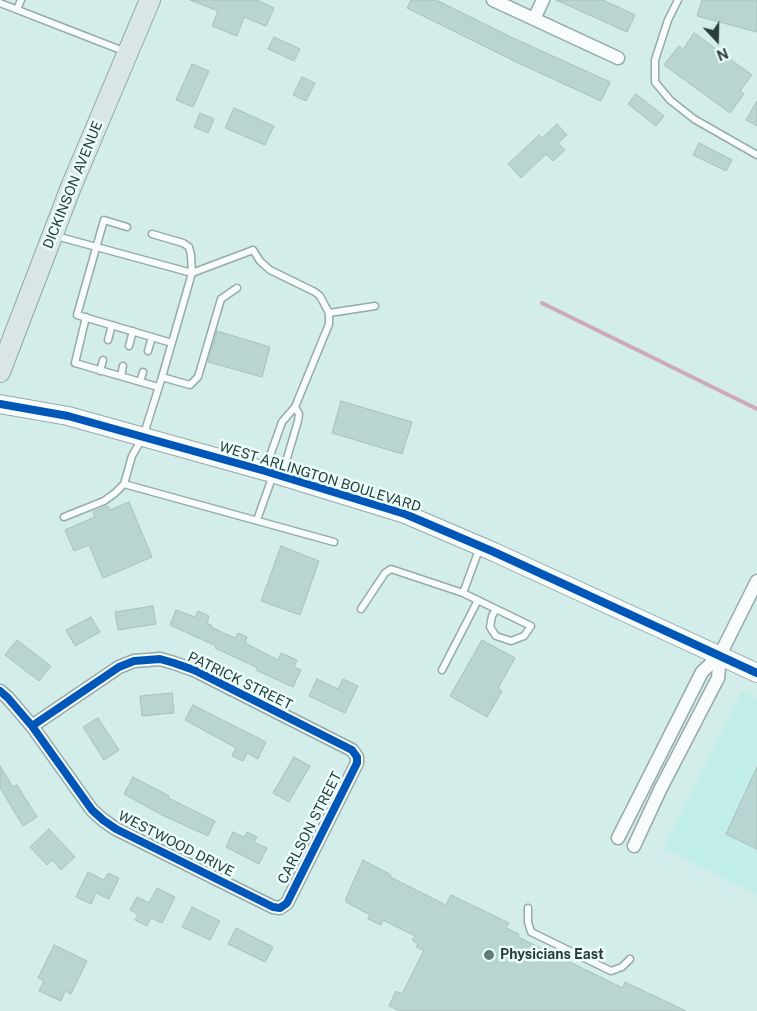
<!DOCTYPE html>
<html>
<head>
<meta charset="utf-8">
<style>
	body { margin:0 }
	#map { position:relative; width:757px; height:1011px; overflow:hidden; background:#d2edea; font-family:"Public Sans",sans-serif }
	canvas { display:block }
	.north { position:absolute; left:692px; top:15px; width:50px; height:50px; -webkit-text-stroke:4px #ebfefc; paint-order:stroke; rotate:159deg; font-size:14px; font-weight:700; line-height:20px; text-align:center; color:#2a3d3b }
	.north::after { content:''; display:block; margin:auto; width:18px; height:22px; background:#2a3d3b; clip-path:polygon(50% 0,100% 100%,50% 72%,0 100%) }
</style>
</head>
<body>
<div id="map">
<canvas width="757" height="1011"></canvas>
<div class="north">N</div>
</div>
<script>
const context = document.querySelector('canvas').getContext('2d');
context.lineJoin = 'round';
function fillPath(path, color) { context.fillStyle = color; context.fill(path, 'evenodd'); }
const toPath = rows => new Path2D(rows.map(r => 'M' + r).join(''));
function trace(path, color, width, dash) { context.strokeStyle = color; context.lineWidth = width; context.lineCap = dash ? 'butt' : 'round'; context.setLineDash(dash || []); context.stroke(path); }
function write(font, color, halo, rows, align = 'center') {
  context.font = font + ' "Public Sans",sans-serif'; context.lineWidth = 5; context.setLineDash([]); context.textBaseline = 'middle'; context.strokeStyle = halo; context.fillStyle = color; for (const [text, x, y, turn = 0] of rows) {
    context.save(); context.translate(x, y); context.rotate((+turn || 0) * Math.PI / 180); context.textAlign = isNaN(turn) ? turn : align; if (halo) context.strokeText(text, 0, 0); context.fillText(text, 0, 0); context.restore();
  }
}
const built = toPath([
	[742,691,757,699,757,895,664,848]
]);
const stream = toPath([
	[542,303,757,409]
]);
const building = toPath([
	[190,0,257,0,274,8,266,26,244,17,237,36,212,26,218,11,190,0],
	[411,0,436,0,511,37,610,82,601,101,516,62,407,8,411,0],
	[556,0,603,0,635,15,627,32,556,0],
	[702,0,757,0,757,32,697,16,702,0],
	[694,33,752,75,740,91,744,94,730,113,664,65,679,46,683,49,694,33],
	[274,37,300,49,294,61,268,49,274,37],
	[192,64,209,71,193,107,176,100,192,64],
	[302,77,315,83,306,101,293,95,302,77],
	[636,94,664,116,656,126,628,104,636,94],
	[757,101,757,126,746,120,757,101],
	[234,108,274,126,265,145,225,128,234,108],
	[200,113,214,119,208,133,194,127,200,113],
	[557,124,567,135,558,143,565,150,553,161,546,154,521,178,508,164,539,135,542,138,557,124],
	[699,143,732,160,726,171,693,155,699,143],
	[217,331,270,347,262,377,208,362,217,331],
	[341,401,412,422,402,454,332,433,341,401],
	[129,502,152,557,103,578,89,545,74,551,65,530,95,517,93,512,108,506,110,510,129,502],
	[281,546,319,561,300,615,261,601,281,546],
	[153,606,156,624,118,630,115,612,153,606],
	[176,610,195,617,198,611,209,616,207,623,212,626,211,627,235,638,238,633,247,637,245,643,278,660,281,653,297,660,294,667,301,670,293,687,256,670,258,668,215,648,216,646,170,625,176,610],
	[91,617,100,632,75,646,66,630,91,617],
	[17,640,51,666,39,681,5,655,17,640],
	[482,640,515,658,498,688,502,691,487,717,450,696,482,640],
	[317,679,338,689,343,679,358,686,345,713,309,696,317,679],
	[172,693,174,713,142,716,140,696,172,693],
	[193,705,266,742,258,759,247,753,243,761,232,756,236,748,185,720,193,705],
	[98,718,119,750,104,760,83,727,98,718],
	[294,757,310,766,289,802,273,793,294,757],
	[0,766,13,787,17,785,37,817,23,826,0,788,0,766],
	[757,767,757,849,726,834,757,767],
	[133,777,169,796,168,798,215,821,208,836,162,815,124,794,133,777],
	[49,829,75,857,61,870,52,860,47,865,30,847,49,829],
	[233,832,244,837,247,832,257,837,254,842,267,848,259,864,226,847,233,832],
	[363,860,391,875,390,877,446,905,451,895,509,923,506,928,519,934,518,937,623,988,625,982,686,1011,400,1011,389,1006,396,991,402,994,424,950,416,947,418,944,412,940,415,936,383,920,381,925,368,919,370,915,346,902,346,898,363,860],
	[88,872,104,880,108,873,119,878,109,899,96,893,91,904,76,897,88,872],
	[157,888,175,897,162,923,151,918,147,926,135,920,138,914,130,910,137,897,149,903,157,888],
	[192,907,220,921,210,940,182,927,192,907],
	[236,928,273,947,265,962,228,944,236,928],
	[54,945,87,961,71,994,65,991,61,1001,39,991,44,981,38,978,54,945]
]);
const service = toPath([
	[678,0,668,20,655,60,655,82,670,100,694,119,757,155],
	[0,3,126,52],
	[17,9,21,0],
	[127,227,104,220,77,315,172,343],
	[56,236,192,273,253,250,260,261,270,270,315,292,320,296,329,313,329,324,295,407,282,422,265,470],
	[329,313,375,306],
	[86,317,75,363,158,387],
	[108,340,112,325],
	[129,346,133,331],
	[148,351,152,337],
	[100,371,103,360],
	[121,376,123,366],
	[162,377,190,385,198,377,221,299,237,288],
	[140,382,143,372],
	[282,475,298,421,299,414,295,407],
	[124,484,334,542],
	[64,517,104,501,115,493,124,484,132,456,143,437,162,377,192,273,191,255,189,247,183,243,152,234],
	[257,520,273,475],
	[463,593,531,626,524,636,511,641,496,636,490,627,492,616,496,609],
	[361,609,385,573,391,569,463,593,480,547],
	[442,670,478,600],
	[528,908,528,922,531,932,611,971,622,967,630,959]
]);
const minor = toPath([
	[493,0,618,58],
	[534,19,543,0],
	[0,691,8,698,32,726,92,810,103,820,116,829,273,907,280,908,287,903,357,763,357,757,352,750,194,670,174,663,160,659,134,661,119,667,32,726],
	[618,838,702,672,720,655,757,581],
	[634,846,661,788,718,678,720,655]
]);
const secondary = toPath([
	[0,404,68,416,265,471,405,514,494,552,757,673]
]);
const primary = toPath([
	[0,372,71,187,150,0]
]);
const cycleway = toPath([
	[0,404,68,416,265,471,405,514,494,552,757,673],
	[0,691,8,698,32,726,92,810,103,820,116,829,273,907,280,908,287,903,357,763,357,757,352,750,194,670,174,663,160,659,134,661,119,667,32,726]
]);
const markers = [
	[489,955,6,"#657b78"]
];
const streetNames = [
	["DICKINSON AVENUE",73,185,-68],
	["WEST ARLINGTON BOULEVARD",320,477,17],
	["PATRICK STREET",240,681,26],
	["CARLSON STREET",310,828,-63],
	["WESTWOOD DRIVE",176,844,27]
];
const poiNames = [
	["Physicians East",500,955]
];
fillPath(built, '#c1eee8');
trace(stream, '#cea9ba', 4);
fillPath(building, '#b8d5d2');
trace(building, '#aabfbd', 1);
trace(service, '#96aaa9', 9);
trace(minor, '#96aaa9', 15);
trace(secondary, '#96aaa9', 20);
trace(primary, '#8ea9a6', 22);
trace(service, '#f8fcfc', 6);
trace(minor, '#f8fcfc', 12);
trace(secondary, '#f8fcfc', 18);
trace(primary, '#dae6e5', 20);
trace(cycleway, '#0057b8', 8);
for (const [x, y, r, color] of markers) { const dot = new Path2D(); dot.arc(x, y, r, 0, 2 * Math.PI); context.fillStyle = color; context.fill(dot); trace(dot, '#ebfefc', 2); }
write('14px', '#2a3d3b', '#ebfefc', streetNames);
write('bold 14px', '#2a3d3b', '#ebfefc', poiNames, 'left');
</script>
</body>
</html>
